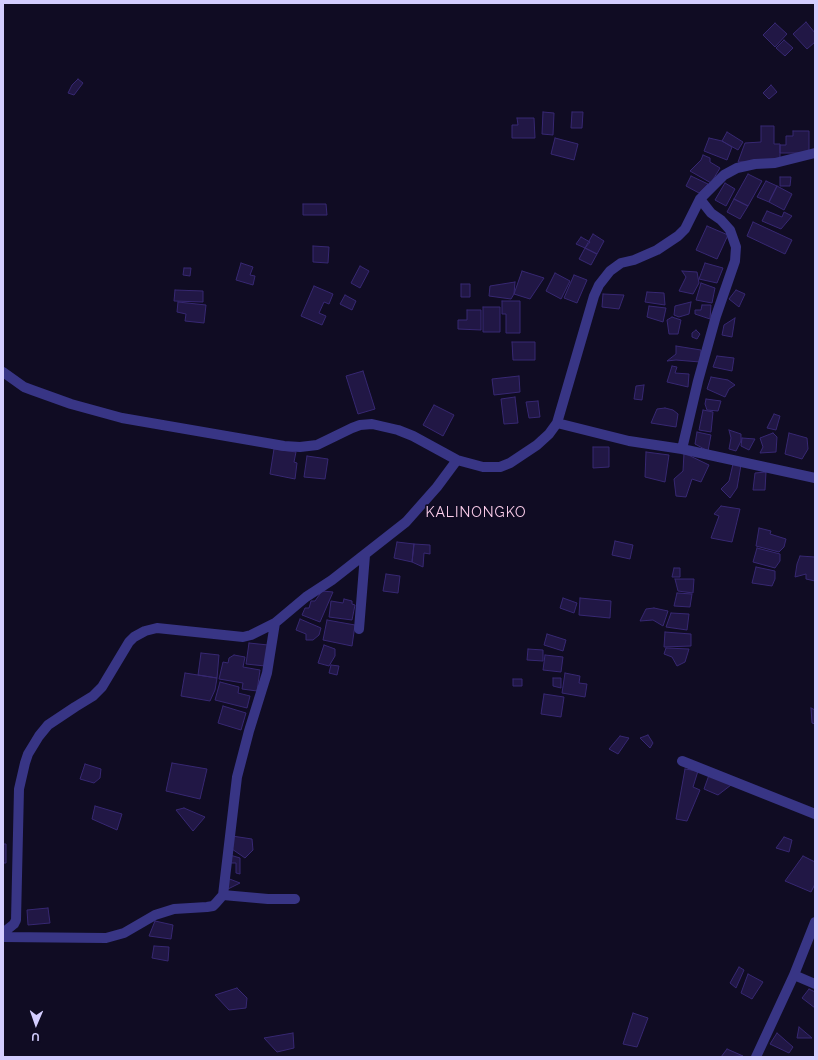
<!DOCTYPE html>
<html>
<head>
<meta charset="utf-8">
<style>
	body { margin:0 }
	#map { position:relative; width:818px; height:1060px; overflow:hidden; background:#100c23; font-family:Raleway,sans-serif }
	canvas { display:block }
	.frame { position:absolute; inset:0; border:4px solid #d4ceff; pointer-events:none }
	.north { position:absolute; left:16px; top:1004px; width:40px; height:40px; -webkit-text-stroke:3px #100c23; paint-order:stroke; rotate:182deg; font-size:11px; font-weight:700; line-height:16px; text-align:center; color:#d4ceff }
	.north::after { content:''; display:block; margin:auto; width:14px; height:18px; background:#d4ceff; clip-path:polygon(50% 0,100% 100%,50% 72%,0 100%) }
</style>
</head>
<body>
<div id="map">
<canvas width="818" height="1060"></canvas>
<div class="frame"></div>
<div class="north">U</div>
</div>
<script>
const context = document.querySelector('canvas').getContext('2d');
context.lineJoin = 'round';
function fillPath(path, color) { context.fillStyle = color; context.fill(path, 'evenodd'); }
const toPath = rows => new Path2D(rows.map(r => 'M' + r).join(''));
function trace(path, color, width, dash) { context.strokeStyle = color; context.lineWidth = width; context.lineCap = dash ? 'butt' : 'round'; context.setLineDash(dash || []); context.stroke(path); }
function write(font, color, halo, rows, align = 'center') {
  context.font = font + ' Raleway,sans-serif'; context.lineWidth = 3.5; context.setLineDash([]); context.textBaseline = 'middle'; context.strokeStyle = halo; context.fillStyle = color; for (const [text, x, y, turn = 0] of rows) {
    context.save(); context.translate(x, y); context.rotate((+turn || 0) * Math.PI / 180); context.textAlign = isNaN(turn) ? turn : align; if (halo) context.strokeText(text, 0, 0); context.fillText(text, 0, 0); context.restore();
  }
}
const building = toPath([
	[806,22,815,33,815,42,807,49,793,34,806,22],
	[775,23,787,34,775,47,763,35,775,23],
	[784,40,793,48,785,56,776,48,784,40],
	[78,79,83,83,74,95,68,93,72,85,78,79],
	[771,85,777,92,769,99,763,93,771,85],
	[543,112,554,113,553,135,542,134,543,112],
	[572,112,583,112,582,128,571,128,572,112],
	[517,118,534,118,535,138,512,138,512,125,518,125,517,118],
	[761,126,774,126,774,144,780,144,780,161,738,162,745,143,761,142,761,126],
	[793,131,809,131,809,153,780,153,780,145,786,145,786,136,793,136,793,131],
	[727,132,743,142,738,150,722,141,727,132],
	[555,138,578,144,574,160,551,154,555,138],
	[709,138,722,141,732,147,727,160,704,151,709,138],
	[703,155,710,158,710,162,720,168,711,183,690,171,701,160,703,155],
	[748,174,762,181,748,206,734,199,748,174],
	[691,176,708,184,699,193,686,186,691,176],
	[780,177,791,177,790,186,780,186,780,177],
	[766,181,777,186,769,202,757,197,766,181],
	[725,183,735,189,726,206,715,200,725,183],
	[777,186,792,194,784,210,769,202,777,186],
	[734,199,748,206,740,219,727,212,734,199],
	[303,204,326,204,327,215,303,215,303,204],
	[767,211,782,217,784,212,792,216,781,229,762,221,767,211],
	[753,222,792,240,785,254,747,236,753,222],
	[707,226,728,235,717,259,696,250,707,226],
	[593,234,604,241,597,254,585,248,593,234],
	[581,237,590,242,585,248,576,244,581,237],
	[313,246,329,247,328,263,313,262,313,246],
	[585,248,597,254,591,265,579,259,585,248],
	[241,263,253,267,250,275,255,276,253,285,236,280,241,263],
	[705,263,723,268,717,283,699,279,705,263],
	[360,266,369,271,360,288,351,283,360,266],
	[184,268,191,268,190,276,183,275,184,268],
	[522,271,544,278,530,299,514,294,522,271],
	[682,271,697,272,699,283,693,294,679,291,686,277,682,271],
	[555,273,570,281,561,299,546,291,555,273],
	[574,275,587,280,577,303,564,298,574,275],
	[515,282,514,294,511,299,489,296,490,286,515,282],
	[701,283,715,288,712,303,696,300,701,283],
	[461,284,470,284,470,297,461,297,461,284],
	[314,286,333,294,329,304,324,302,319,313,326,316,322,325,301,316,314,286],
	[175,290,203,291,203,302,174,301,175,290],
	[736,290,745,294,739,307,729,299,736,290],
	[647,292,664,293,665,305,645,302,647,292],
	[603,294,624,295,619,309,602,307,603,294],
	[345,295,356,301,352,310,340,304,345,295],
	[502,301,520,301,520,333,506,333,506,314,502,314,502,301],
	[178,302,206,305,204,323,185,321,186,314,177,312,178,302],
	[691,302,689,314,679,317,674,315,675,306,691,302],
	[702,305,711,305,710,319,695,314,695,310,701,310,702,305],
	[649,306,666,308,663,322,647,317,649,306],
	[483,307,500,307,500,332,483,332,483,307],
	[467,310,481,310,481,330,458,329,458,320,467,320,467,310],
	[672,317,681,320,678,334,669,334,667,320,672,317],
	[735,318,732,337,722,335,724,325,735,318],
	[696,330,700,334,697,339,692,337,692,333,696,330],
	[512,342,535,342,535,360,513,360,512,342],
	[676,346,701,350,700,362,676,360,667,361,676,354,676,346],
	[717,356,734,358,732,371,713,367,717,356],
	[672,366,677,367,675,373,689,374,688,387,667,382,672,366],
	[363,371,375,409,358,414,346,376,363,371],
	[519,376,520,392,494,395,492,379,519,376],
	[711,377,728,380,735,385,729,389,725,397,707,389,711,377],
	[644,385,642,400,634,399,636,386,644,385],
	[515,397,518,423,504,424,501,399,515,397],
	[706,399,721,401,718,411,707,410,705,404,706,399],
	[538,401,540,417,529,418,526,402,538,401],
	[434,405,454,415,443,436,423,425,434,405],
	[665,408,673,410,678,414,676,427,651,423,657,409,665,408],
	[703,410,713,412,711,432,699,430,703,410],
	[774,414,780,416,776,430,767,428,774,414],
	[729,430,741,434,741,441,736,451,729,449,731,438,729,430],
	[697,432,711,435,708,451,695,444,697,432],
	[773,433,777,437,776,452,760,453,763,447,760,438,773,433],
	[789,433,807,438,808,449,802,459,785,454,789,433],
	[742,438,755,439,749,450,741,446,742,438],
	[593,447,609,447,609,467,593,468,593,447],
	[274,449,296,452,294,462,297,463,295,479,270,474,274,449],
	[646,452,669,455,665,482,645,477,646,452],
	[684,453,709,465,701,482,692,479,686,497,676,496,674,479,683,471,684,453],
	[307,456,328,459,325,479,304,477,307,456],
	[733,464,741,465,737,488,730,498,721,489,729,481,733,464],
	[766,472,765,490,753,490,755,473,766,472],
	[721,506,740,509,732,542,711,538,719,516,714,514,721,506],
	[759,528,771,531,770,534,786,539,784,547,779,552,756,546,759,528],
	[615,541,633,545,630,559,612,555,615,541],
	[397,542,414,544,412,562,394,558,397,542],
	[414,544,430,545,430,554,424,553,423,567,412,562,414,544],
	[757,548,780,554,780,561,775,568,753,562,757,548],
	[800,556,815,557,815,581,806,579,806,574,795,577,797,564,800,556],
	[756,567,775,571,775,579,772,586,752,583,756,567],
	[674,568,680,568,680,577,672,577,674,568],
	[386,574,400,576,398,593,383,591,386,574],
	[675,579,694,579,693,593,678,591,675,579],
	[322,591,333,592,320,622,302,615,305,608,309,608,311,601,315,601,322,591],
	[677,593,692,594,690,607,674,606,677,593],
	[563,598,577,603,574,613,560,608,563,598],
	[580,598,611,601,610,618,579,615,580,598],
	[344,599,352,601,352,604,355,605,352,620,329,617,331,601,343,603,344,599],
	[654,608,668,611,663,626,653,620,640,621,646,609,654,608],
	[671,613,689,614,687,630,666,627,671,613],
	[300,619,321,628,319,635,313,640,306,640,306,634,296,630,300,619],
	[327,620,355,625,352,646,323,640,327,620],
	[665,632,691,634,691,646,664,647,665,632],
	[547,634,566,640,563,651,544,645,547,634],
	[249,643,268,645,265,666,246,664,249,643],
	[324,645,335,649,335,656,329,666,318,663,324,645],
	[666,648,689,649,685,662,677,666,672,657,664,654,666,648],
	[528,649,543,650,543,661,527,660,528,649],
	[201,653,219,655,217,678,198,675,201,653],
	[234,655,245,657,243,667,260,670,257,691,242,689,243,683,219,679,223,662,228,663,229,658,234,655],
	[545,655,563,657,561,672,543,670,545,655],
	[331,665,339,666,337,675,329,673,331,665],
	[185,673,217,678,215,690,210,701,181,696,185,673],
	[565,673,580,676,579,683,587,684,585,697,562,693,565,673],
	[553,678,561,678,561,688,553,686,553,678],
	[513,679,522,679,522,686,513,686,513,679],
	[220,682,239,687,238,693,250,696,247,708,215,700,220,682],
	[544,694,564,697,561,717,541,714,544,694],
	[223,706,246,713,241,730,218,723,223,706],
	[811,708,815,710,815,724,812,723,811,708],
	[648,735,653,743,650,748,640,738,648,735],
	[620,736,629,738,618,754,609,749,620,736],
	[172,763,207,769,200,799,166,791,172,763],
	[85,764,101,769,100,778,94,783,80,779,85,764],
	[685,769,698,771,693,787,700,790,687,821,676,819,685,769],
	[709,775,731,785,718,795,704,789,709,775],
	[95,806,122,814,117,830,92,819,95,806],
	[184,808,205,817,193,831,176,810,184,808],
	[232,836,252,839,253,850,245,858,232,849,232,836],
	[784,837,792,840,789,852,776,848,784,837],
	[3,844,6,844,6,863,3,863,3,844],
	[230,855,240,858,240,874,236,873,236,863,231,863,230,855],
	[803,856,815,862,815,884,811,892,785,881,803,856],
	[227,878,240,883,228,889,227,878],
	[48,908,50,923,28,925,27,910,48,908],
	[155,921,173,925,171,939,149,936,155,921],
	[154,946,169,947,168,961,152,958,154,946],
	[739,967,744,970,736,988,730,983,739,967],
	[748,974,763,982,752,999,741,993,748,974],
	[237,988,247,998,246,1008,229,1010,215,995,237,988],
	[809,989,815,992,815,1008,802,998,809,989],
	[633,1013,648,1018,637,1047,623,1044,633,1013],
	[799,1027,812,1038,797,1038,799,1027],
	[293,1033,294,1048,277,1052,264,1038,293,1033],
	[777,1033,793,1047,789,1053,770,1044,777,1033],
	[727,1049,743,1056,721,1057,727,1049]
]);
const minor = toPath([
	[3,372,24,387,32,390,71,404,122,418,284,446,300,447,317,445,352,428,360,425,372,424,398,430,413,436,457,460],
	[557,423,629,441,682,449,815,478],
	[682,449,698,381,716,316,735,261,736,247,730,230,721,220,711,213,700,199],
	[359,629,365,555],
	[682,761,815,814],
	[223,895,268,899,295,899],
	[3,933,14,924,16,920,19,789,25,763,28,754,39,736,48,725,75,707,93,696,102,687,129,642,134,637,145,631,157,628,243,637,251,635,275,623,306,597,332,580,406,522,437,487,457,460,483,467,500,467,510,463,537,445,549,434,557,423,594,296,599,285,610,271,621,263,634,260,657,250,678,236,685,229,700,199,724,175,737,168,755,164,775,163,815,153],
	[3,937,106,938,124,933,155,915,174,909,207,907,213,906,216,903,223,895,237,777,249,731,267,673,275,623],
	[794,975,815,984],
	[756,1057,794,975,815,922]
]);
const quarterNames = [
	["KALINONGKO",476,513]
];
fillPath(building, '#211745');
trace(building, '#372872', 1);
trace(minor, '#383585', 10);
context.letterSpacing = '1px';
write('14px', '#ffd0ee', '#100c23', quarterNames);
context.letterSpacing = '0px';
</script>
</body>
</html>
